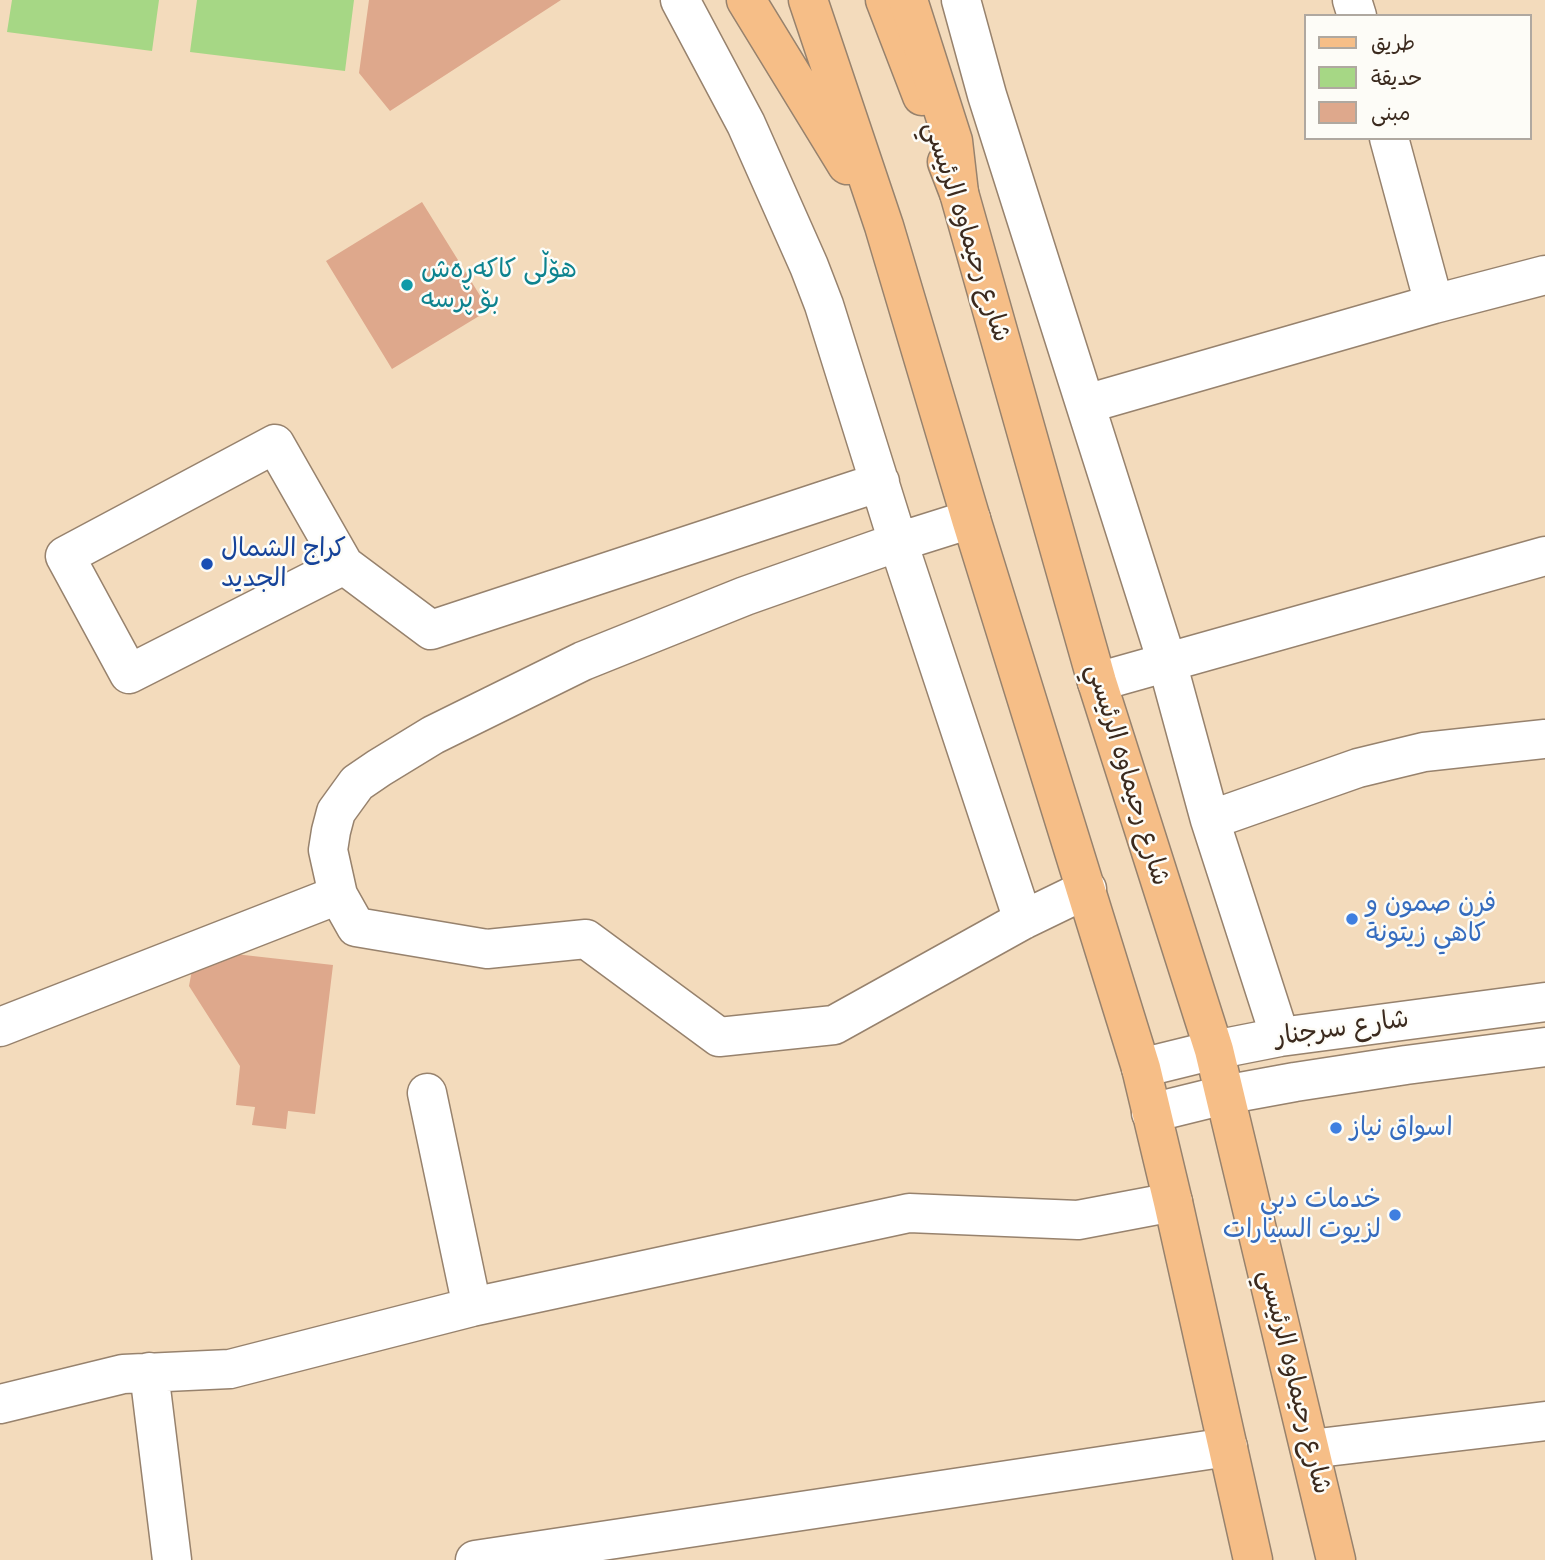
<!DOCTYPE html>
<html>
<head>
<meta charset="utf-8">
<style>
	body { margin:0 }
	#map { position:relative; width:1545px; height:1560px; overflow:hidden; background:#f3dbbc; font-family:Sriracha,"Playpen Sans Arabic",sans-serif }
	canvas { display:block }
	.legend { position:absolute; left:1304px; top:14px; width:228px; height:126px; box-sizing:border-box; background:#fdfcf7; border:2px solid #afa8a0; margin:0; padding:9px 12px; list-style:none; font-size:21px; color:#3b2a1e }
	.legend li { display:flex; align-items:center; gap:14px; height:35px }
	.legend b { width:35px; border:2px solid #afa8a0 }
</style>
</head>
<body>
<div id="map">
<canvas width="1545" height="1560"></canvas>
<ul class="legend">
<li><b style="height:9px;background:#f6be87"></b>طريق</li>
<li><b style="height:19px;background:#a6d785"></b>حديقة</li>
<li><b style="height:19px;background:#dea88c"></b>مبنى</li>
</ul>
</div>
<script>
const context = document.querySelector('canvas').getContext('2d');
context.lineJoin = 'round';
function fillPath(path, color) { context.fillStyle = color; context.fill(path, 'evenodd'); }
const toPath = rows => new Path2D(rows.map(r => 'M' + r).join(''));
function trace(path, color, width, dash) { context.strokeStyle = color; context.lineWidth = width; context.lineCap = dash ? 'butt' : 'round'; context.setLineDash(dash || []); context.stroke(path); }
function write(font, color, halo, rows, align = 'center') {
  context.font = font + ' Sriracha,"Playpen Sans Arabic",sans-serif'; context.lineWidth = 5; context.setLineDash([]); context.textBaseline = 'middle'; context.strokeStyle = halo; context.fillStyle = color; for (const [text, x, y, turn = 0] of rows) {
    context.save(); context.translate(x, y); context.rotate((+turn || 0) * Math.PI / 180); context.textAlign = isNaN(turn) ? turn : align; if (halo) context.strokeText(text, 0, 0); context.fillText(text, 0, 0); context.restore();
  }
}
const green = toPath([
	[12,0,159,0,152,51,7,32],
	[197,0,354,0,345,71,190,52]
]);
const building = toPath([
	[369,0,561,0,390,111,359,73],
	[422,202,489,310,392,369,326,261],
	[235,954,333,965,315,1114,288,1111,286,1129,252,1125,255,1107,236,1105,240,1066,189,986,192,970]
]);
const minor = toPath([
	[680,0,746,124,809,266,824,305,898,542,1023,920],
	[961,0,987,95,1167,662,1210,820,1280,1037],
	[1352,0,1357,16],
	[1389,138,1434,304],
	[1086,404,1434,304,1545,275],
	[971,519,898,542,745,596,583,661,433,735,379,768,357,783,336,812,331,831,328,850,338,895,356,927,487,949,586,939,719,1037,834,1025,1023,920,1087,889],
	[344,565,275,444,65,556,129,674,344,565,431,630,880,482],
	[1097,682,1545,556],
	[1210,820,1358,768,1424,752,1545,739],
	[0,1027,338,895],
	[1141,1068,1214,1050,1280,1037,1545,1002],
	[427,1093,472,1307],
	[1151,1113,1224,1095,1295,1082,1406,1065,1545,1047],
	[149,1372,172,1560],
	[0,1404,123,1374,230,1369,472,1307,909,1213,1078,1220,1173,1202],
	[1310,1449,1545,1421],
	[475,1560,1228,1447]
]);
const major = toPath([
	[746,0,847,165],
	[808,0,884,226,971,519,1141,1068,1173,1202,1253,1560],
	[885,0,922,96],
	[947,162,959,193,1097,682,1214,1050,1336,1560]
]);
const highway = toPath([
	[908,0,953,141,959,193]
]);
const markers = [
	[407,285,7,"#0f9aa8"],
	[207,564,7,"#1a4fb4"],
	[1352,919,7,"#3f7fe0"],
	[1336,1128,7,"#3f7fe0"],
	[1395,1215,7,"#3f7fe0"]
];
const streetNames = [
	["شارع رحيماوه الرئيسي",966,232,72],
	["شارع رحيماوه الرئيسي",1127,775,73],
	["شارع سرجنار",1342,1029,-8],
	["شارع رحيماوه الرئيسي",1294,1382,76]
];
const cultureNames = [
	["هۆڵی کاکەڕەش",421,270],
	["بۆ پرسە",421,300]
];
const transitNames = [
	["كراج الشمال",221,549],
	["الجديد",221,579]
];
const shopNames = [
	["فرن صمون و",1366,904],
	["كاهي زيتونة",1366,934],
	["اسواق نياز",1350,1128],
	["خدمات دبي",1381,1200,"right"],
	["لزيوت السيارات",1381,1230,"right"]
];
fillPath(green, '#a6d785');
fillPath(building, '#dea88c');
trace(minor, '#97826d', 41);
trace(major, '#97826d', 41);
trace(highway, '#97826d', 41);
trace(minor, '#fff', 38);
trace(major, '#f6be87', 38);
trace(highway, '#f6be87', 38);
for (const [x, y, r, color] of markers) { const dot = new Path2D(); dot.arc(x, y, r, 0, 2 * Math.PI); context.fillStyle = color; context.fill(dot); trace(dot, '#fdfcf7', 2.5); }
write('26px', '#3b2a1e', '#fdfcf7', streetNames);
write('26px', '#0d838f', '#fdfcf7', cultureNames, 'left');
write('26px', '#164399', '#fdfcf7', transitNames, 'left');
write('26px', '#366cbe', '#fdfcf7', shopNames, 'left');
</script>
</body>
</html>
